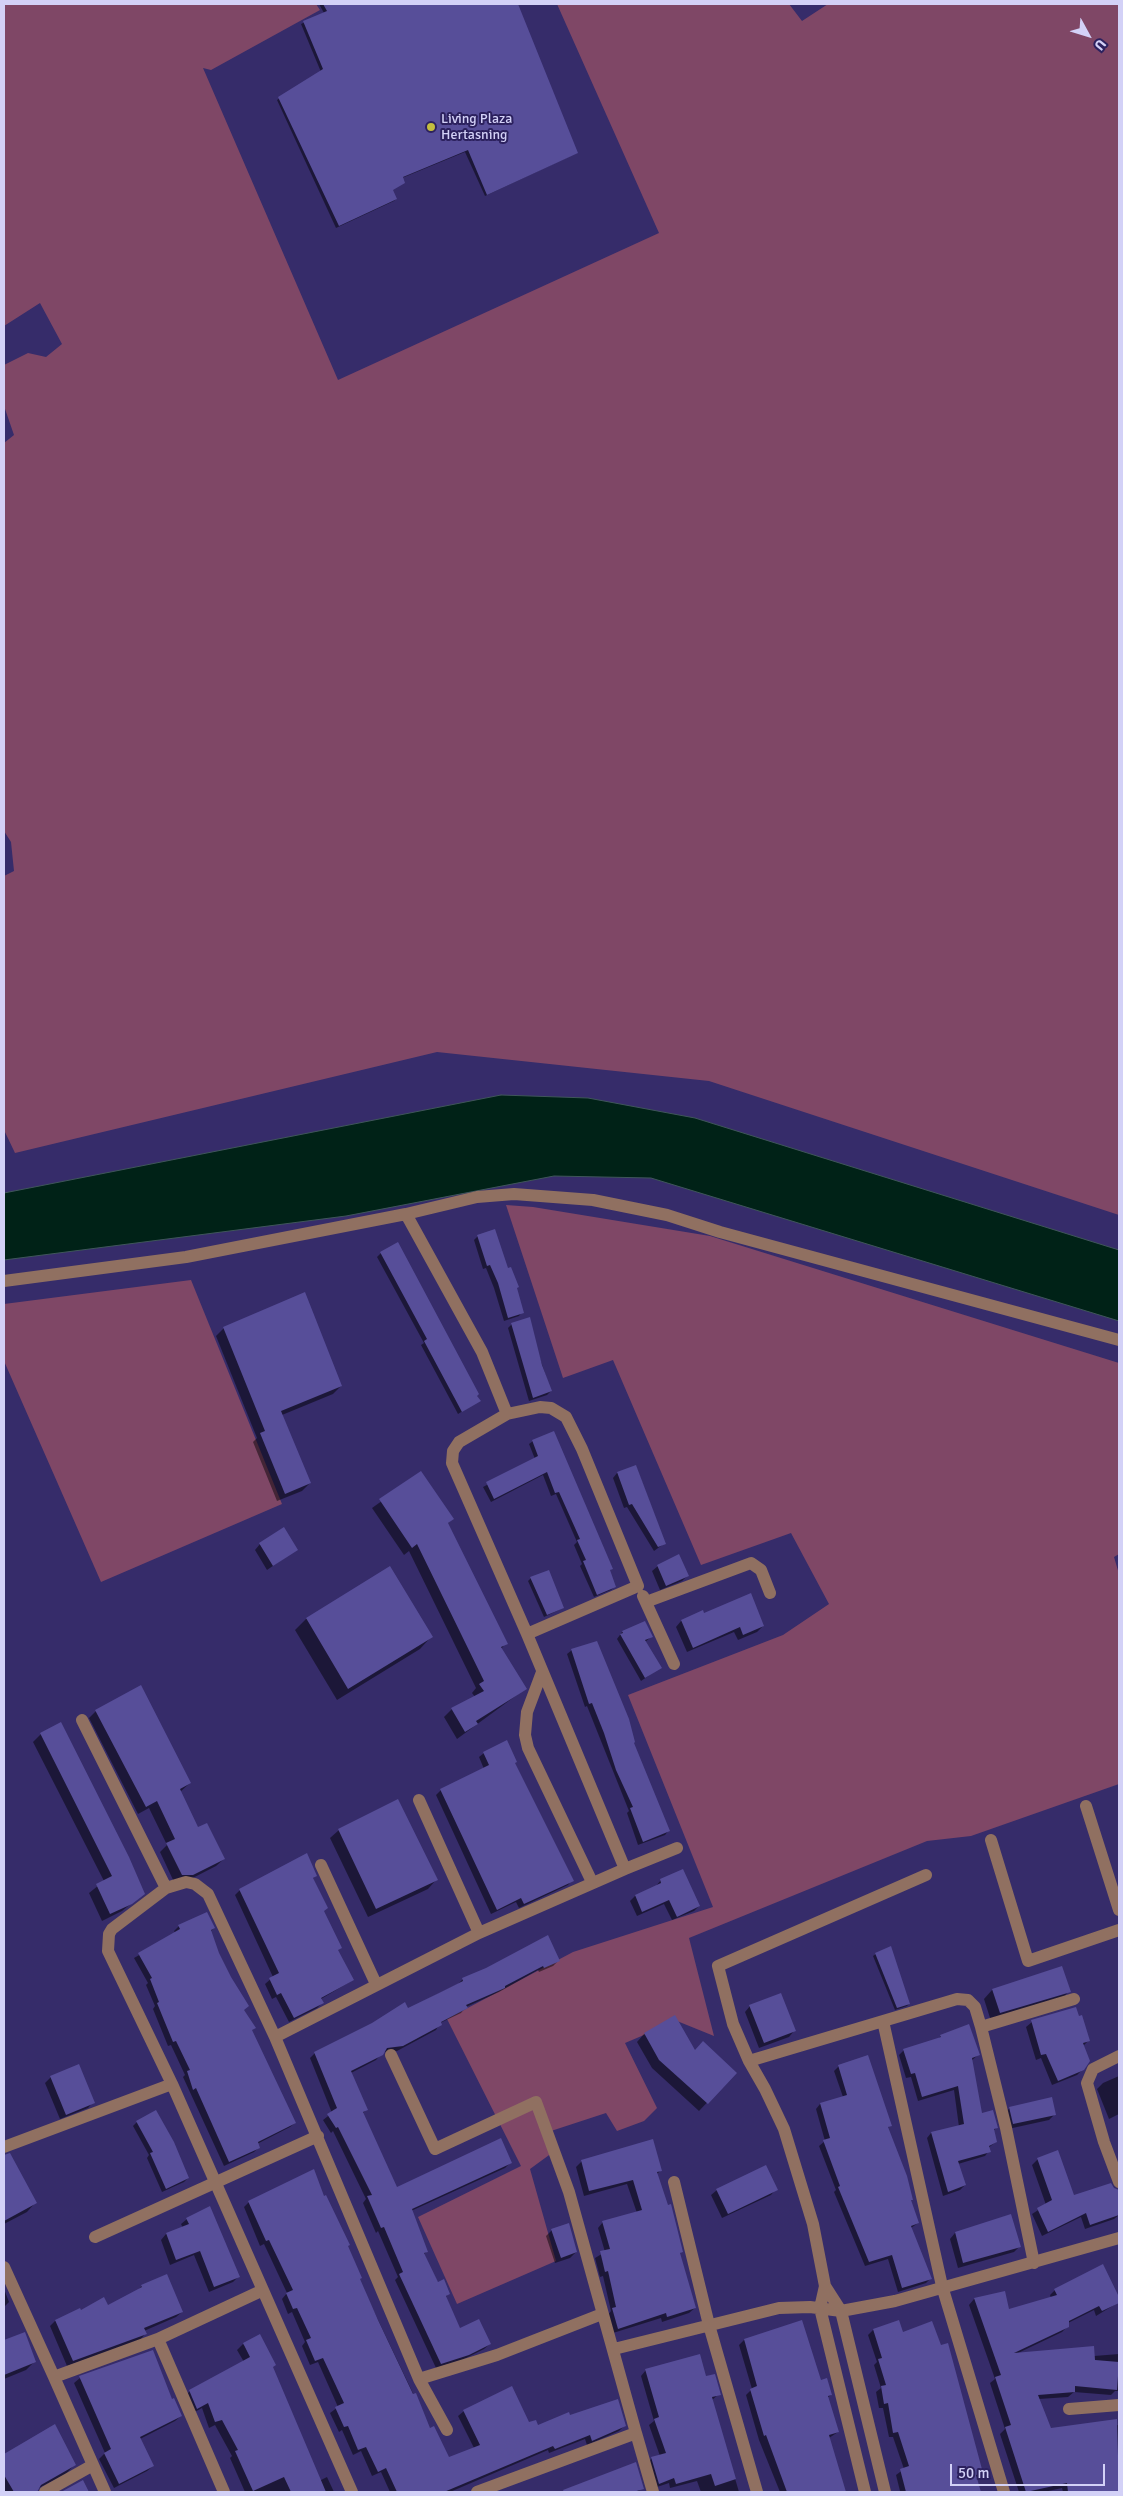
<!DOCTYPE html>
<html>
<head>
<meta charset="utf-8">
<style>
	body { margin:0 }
	#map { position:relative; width:1123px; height:2496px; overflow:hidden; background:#362c6a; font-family:Signika,sans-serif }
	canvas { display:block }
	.frame { position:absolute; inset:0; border:5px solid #d3d1f7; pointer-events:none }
	.north { position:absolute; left:1063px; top:10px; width:50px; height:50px; -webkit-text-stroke:4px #2c215e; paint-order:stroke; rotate:129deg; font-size:14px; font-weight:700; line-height:20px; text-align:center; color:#d3d1f7 }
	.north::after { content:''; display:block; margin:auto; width:18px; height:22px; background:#d3d1f7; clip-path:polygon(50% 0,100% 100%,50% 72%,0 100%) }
	.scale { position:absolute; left:950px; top:2464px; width:155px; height:22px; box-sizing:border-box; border:2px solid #d3d1f7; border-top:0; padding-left:6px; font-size:15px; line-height:18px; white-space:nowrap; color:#d3d1f7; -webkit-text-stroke:4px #2c215e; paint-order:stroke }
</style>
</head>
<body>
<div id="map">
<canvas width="1123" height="2496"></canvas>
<div class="frame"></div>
<div class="north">U</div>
<div class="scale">50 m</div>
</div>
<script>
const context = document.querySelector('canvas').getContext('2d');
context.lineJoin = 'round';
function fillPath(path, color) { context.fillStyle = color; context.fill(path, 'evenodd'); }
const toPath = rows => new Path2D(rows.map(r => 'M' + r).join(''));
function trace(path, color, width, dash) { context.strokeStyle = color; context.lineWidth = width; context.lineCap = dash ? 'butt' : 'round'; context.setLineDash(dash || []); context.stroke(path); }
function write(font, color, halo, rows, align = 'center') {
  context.font = font + ' Signika,sans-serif'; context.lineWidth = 4; context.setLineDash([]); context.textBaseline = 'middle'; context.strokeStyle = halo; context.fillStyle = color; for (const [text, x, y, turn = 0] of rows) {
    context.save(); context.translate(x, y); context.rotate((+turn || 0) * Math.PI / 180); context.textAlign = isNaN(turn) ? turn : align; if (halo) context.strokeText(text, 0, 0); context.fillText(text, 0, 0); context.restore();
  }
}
const green = toPath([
	[4,4,316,4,320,10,211,70,203,68,338,380,659,233,557,4,789,4,802,21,828,4,1119,4,1119,1215,709,1081,437,1052,15,1153,4,1130,4,876,14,871,11,842,4,831,4,443,14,435,4,406,4,365,28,353,46,357,62,344,40,303,4,326],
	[506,1205,533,1207,710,1236,1119,1363,1119,1554,1114,1557,1119,1574,1119,1784,971,1836,927,1841,689,1938,714,2036,677,2021,625,2043,657,2108,644,2121,617,2131,606,2113,551,2131,556,2150,530,2169,556,2261,457,2304,418,2217,521,2166,447,2019,573,1952,713,1907,628,1695,783,1635,829,1604,791,1533,701,1565,613,1360,563,1378],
	[191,1280,282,1504,101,1582,4,1361,4,1304]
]);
const water = toPath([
	[501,1095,588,1098,695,1118,1119,1250,1119,1321,651,1178,554,1176,346,1216,4,1260,4,1193,501,1095]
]);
const shadow = toPath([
	[319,4,516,4,577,153,485,196,465,152,402,178,392,190,396,199,394,201,336,228,277,100,321,72,301,24,324,13],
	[478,1236,507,1270,522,1312,519,1316,504,1321,494,1288,486,1268,483,1269,474,1240],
	[381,1253,479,1401,458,1414,421,1345,424,1343,377,1257],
	[512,1324,532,1335,551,1391,547,1395,529,1401,508,1328],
	[224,1328,341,1386,333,1394,282,1415,310,1483,302,1491,277,1501,253,1442,257,1438,216,1336],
	[533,1441,611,1569,609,1571,615,1586,611,1590,594,1597,580,1566,582,1564,574,1545,577,1542,556,1494,551,1496,543,1475,491,1502,483,1487,535,1459,529,1444],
	[636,1466,665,1543,654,1551,627,1507,624,1508,613,1478,617,1473],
	[421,1473,452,1519,447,1524,506,1643,501,1649,525,1689,457,1739,444,1717,452,1709,475,1697,472,1693,476,1688,409,1551,404,1555,372,1508],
	[260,1544,296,1550,267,1570,255,1550],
	[658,1566,688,1575,682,1581,660,1590,652,1571],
	[390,1568,431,1637,420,1649,337,1700,295,1630,306,1619],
	[531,1578,563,1608,544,1617,528,1581],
	[702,1612,704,1615,763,1626,757,1632,738,1640,734,1632,687,1652,676,1627,681,1621],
	[645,1622,651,1637,645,1642,660,1668,641,1681,617,1639,622,1632],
	[572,1650,632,1744,669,1830,665,1835,638,1845,627,1813,629,1811,587,1706,585,1707,567,1654],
	[96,1711,190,1783,180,1792,198,1829,224,1859,216,1866,185,1882,174,1882,160,1852,167,1845,149,1808,138,1814,89,1718],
	[41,1734,144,1893,122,1911,102,1921,89,1893,104,1881,33,1742],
	[484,1753,513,1763,572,1880,568,1885,519,1908,516,1902,491,1914,436,1795,441,1790,484,1769,479,1757],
	[339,1830,436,1880,428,1889,368,1917,330,1838],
	[316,1876,312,1879,323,1912,337,1951,353,1980,321,1999,322,2003,317,2008,289,2022,276,1997,272,1999,265,1984,273,1977,235,1895,240,1890],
	[661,1880,699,1906,694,1911,672,1920,664,1904,637,1916,630,1901,635,1896,656,1886],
	[179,1926,214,1928,210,1932,218,1953,251,2031,295,2123,290,2127,257,2144,259,2147,254,2152,224,2166,183,2077,185,2075,171,2045,168,2046,153,2009,155,2006,146,1985,148,1983,134,1958,176,1934,174,1931],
	[876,1954,909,2004,907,2006,895,2010,873,1956],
	[558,1961,553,1966,539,1972,538,1970,499,1992,466,2007,461,2013,440,2023,436,2030,397,2051,383,2052,376,2060,351,2073,366,2110,362,2114,396,2188,511,2162,505,2168,411,2211,427,2251,424,2254,438,2283,448,2294,446,2297,459,2329,490,2344,484,2349,462,2360,436,2368,395,2280,398,2277,378,2231,376,2233,363,2203,366,2199,333,2131,331,2133,323,2120,332,2113,310,2058,315,2053,408,2009,458,1984,463,1979],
	[1062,1968,1069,1991,1061,2000,991,2021,984,1999,992,1990],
	[750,2006,794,2031,789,2037,759,2048,745,2012],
	[674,2017,694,2052,735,2073,699,2111,652,2068,637,2042,644,2034],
	[1032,2022,1088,2041,1083,2046,1083,2069,1077,2075,1052,2085,1041,2058,1036,2060,1026,2027],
	[941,2036,978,2055,971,2061,981,2115,996,2128,993,2131,996,2142,988,2148,989,2151,985,2156,958,2164,965,2185,960,2190,943,2196,927,2138,931,2133,959,2127,954,2090,918,2101,911,2077,906,2078,899,2055,904,2050,938,2039],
	[839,2066,890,2125,887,2129,918,2223,911,2228,930,2279,926,2283,898,2292,888,2259,865,2266,834,2192,836,2190,819,2146,825,2141,816,2109,820,2104,843,2097,834,2071],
	[1119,2076,1119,2114,1109,2119,1097,2089,1103,2083],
	[51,2077,93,2102,88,2108,60,2119,45,2083],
	[1010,2108,1054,2115,1049,2120,1008,2129,1004,2113],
	[137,2122,188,2178,184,2182,162,2192,147,2158,149,2155,133,2126],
	[12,2159,35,2203,27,2212,4,2224,4,2164],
	[1038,2159,1074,2196,1119,2191,1119,2215,1114,2219,1085,2229,1081,2217,1042,2236,1032,2214,1046,2205,1032,2165],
	[582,2161,661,2170,657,2174,681,2252,679,2255,695,2308,689,2313,662,2322,661,2318,613,2333,608,2315,611,2311,603,2276,600,2277,595,2258,605,2252,598,2228,603,2222,637,2213,627,2184,584,2196,576,2167],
	[776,2189,771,2195,722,2218,711,2195,717,2190],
	[324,2197,347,2246,359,2280,430,2429,448,2459,474,2448,458,2416,464,2411,538,2427,570,2417,624,2426,619,2431,587,2445,585,2439,549,2453,548,2450,450,2492,390,2492,381,2472,372,2476,361,2451,353,2455,342,2430,339,2432,330,2413,338,2407,318,2362,310,2365,302,2346,305,2342,292,2312,288,2314,282,2299,287,2293,264,2244,260,2246,244,2207,249,2202],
	[1010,2215,1020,2246,1014,2252,958,2268,950,2239,955,2233],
	[187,2219,239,2276,233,2282,209,2292,194,2255,170,2265,161,2240,166,2234,183,2228,181,2224],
	[552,2230,576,2252,570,2258,555,2263,546,2236],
	[1103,2265,1119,2302,1096,2316,1094,2310,1068,2323,1068,2326,1062,2332,1016,2354,1094,2356,1119,2354,1119,2391,1115,2391,1111,2395,1074,2392,1068,2397,1039,2399,1050,2430,1119,2425,1119,2492,1063,2492,1062,2488,1044,2492,1019,2492,1000,2434,1005,2429,990,2383,995,2379,969,2305,974,2299,1004,2292,1008,2310,1051,2298,1050,2295,1055,2290],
	[142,2286,182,2312,176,2317,144,2331,145,2334,140,2340,67,2366,50,2326,55,2321,81,2312,107,2306,136,2292],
	[4,2289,9,2302,4,2307],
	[873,2330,902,2334,981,2473,975,2478,978,2492,900,2491,896,2475,904,2469,893,2437,889,2437,883,2408,879,2408,876,2392,881,2388,874,2365,877,2362,868,2335],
	[24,2334,35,2361,26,2370,4,2379,4,2342],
	[744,2340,820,2382,831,2395,827,2398,838,2432,829,2438,845,2492,848,2492,780,2492,759,2440,746,2395,752,2389,739,2345],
	[243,2344,272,2368,319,2481,327,2477,334,2492,245,2492,230,2458,232,2456,215,2425,209,2428,202,2408,191,2414,184,2397,190,2391,244,2362,237,2350],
	[646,2370,705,2378,719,2394,712,2400,739,2492,701,2492,697,2481,670,2488,669,2483,654,2488,647,2464,652,2458,660,2456,649,2425,654,2421,641,2376],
	[80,2378,171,2401,181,2416,175,2421,140,2439,153,2466,147,2471,114,2488,99,2459,105,2453,74,2383],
	[55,2425,74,2465,66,2474,31,2492,4,2492,4,2456],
	[635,2464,642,2488,638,2492,564,2492]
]);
const building = toPath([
	[323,4,518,4,578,153,487,195,468,150,403,177,405,183,393,190,397,199,339,226,278,97,323,69,303,21,327,11],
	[495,1229,508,1268,511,1267,519,1287,517,1288,524,1313,508,1318,498,1283,490,1265,487,1266,477,1235],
	[398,1242,479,1394,477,1396,481,1401,462,1412,424,1341,427,1339,380,1252],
	[305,1292,342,1386,281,1411,311,1483,285,1494,260,1433,265,1431,223,1327],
	[530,1317,542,1365,552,1391,533,1398,511,1323],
	[554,1431,613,1569,610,1570,616,1587,597,1595,583,1561,586,1560,577,1540,580,1539,559,1492,555,1493,547,1472,494,1499,486,1482,538,1456,532,1440],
	[636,1465,666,1544,658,1547,632,1504,629,1505,617,1472],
	[421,1471,454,1519,448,1523,508,1644,501,1647,527,1689,476,1721,478,1724,465,1732,451,1708,484,1691,479,1684,484,1681,417,1544,412,1548,379,1499],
	[284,1527,298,1550,273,1566,259,1543],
	[679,1554,689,1576,666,1586,657,1565],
	[390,1566,433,1637,348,1689,306,1618],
	[549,1570,564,1608,547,1615,530,1577],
	[751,1593,764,1626,743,1635,740,1627,693,1648,681,1620,703,1610,704,1613],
	[645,1621,653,1637,645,1640,662,1668,645,1678,620,1634,623,1633,622,1631],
	[597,1641,629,1719,635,1742,634,1743,670,1831,643,1842,630,1808,633,1807,616,1770,604,1733,592,1703,589,1704,571,1649],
	[141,1685,191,1783,180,1789,198,1827,207,1823,225,1859,193,1875,182,1875,166,1843,175,1839,157,1801,146,1807,95,1710],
	[61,1722,129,1857,145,1894,132,1904,110,1914,96,1884,112,1876,40,1733],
	[507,1740,517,1762,515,1763,574,1881,524,1904,521,1898,497,1910,440,1789,489,1765,483,1752],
	[398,1799,438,1880,376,1909,338,1829],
	[307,1853,317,1876,313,1878,328,1908,324,1911,342,1948,338,1950,354,1980,321,1998,324,2003,294,2018,281,1993,277,1995,269,1978,279,1973,239,1889],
	[683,1869,700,1906,677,1917,669,1900,642,1912,635,1895,661,1883,660,1879],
	[207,1912,215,1928,211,1930,219,1953,231,1977,249,2006,244,2010,256,2028,252,2030,296,2123,258,2142,260,2148,229,2162,196,2088,193,2090,187,2071,190,2070,176,2041,173,2042,157,2003,159,2002,150,1979,152,1978,138,1953,180,1929,178,1925],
	[548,1935,560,1961,544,1968,543,1966,505,1986,505,1988,466,2005,468,2008,441,2022,442,2025,403,2046,387,2048,383,2055,351,2071,368,2110,363,2112,397,2187,501,2138,512,2163,412,2209,428,2252,424,2253,438,2282,444,2279,450,2294,446,2296,460,2328,479,2319,491,2344,469,2355,441,2364,399,2274,403,2272,384,2227,381,2228,367,2196,372,2195,338,2127,336,2128,327,2114,337,2108,314,2052,372,2023,405,2002,408,2008,439,1993,463,1981,462,1978,486,1968],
	[891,1946,910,2004,897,2008,875,1953],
	[1062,1966,1071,1992,1000,2013,992,1989],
	[781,1993,796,2031,764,2043,749,2005],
	[1076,2007,1079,2016,1082,2015,1090,2041,1083,2043,1090,2061,1084,2070,1058,2081,1046,2054,1041,2055,1031,2020],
	[675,2015,695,2050,703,2041,737,2073,708,2104,659,2060,644,2033],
	[969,2024,980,2055,972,2058,982,2113,993,2110,998,2128,994,2129,997,2142,989,2146,991,2152,958,2161,966,2185,948,2192,931,2132,964,2124,958,2086,922,2097,915,2073,911,2074,903,2049,941,2037,940,2035],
	[868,2055,892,2126,888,2127,907,2176,913,2200,911,2200,919,2223,911,2226,932,2279,902,2288,892,2255,869,2262,838,2187,840,2186,823,2140,830,2138,820,2103,847,2095,838,2065],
	[79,2064,95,2103,66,2115,50,2076],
	[1052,2097,1056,2115,1013,2124,1009,2107],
	[156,2110,174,2142,189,2178,166,2189,150,2153,153,2152,136,2121],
	[653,2139,662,2171,657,2172,668,2205,671,2204,683,2252,680,2253,696,2308,667,2317,666,2313,618,2329,612,2308,616,2307,608,2271,605,2272,600,2251,610,2249,602,2221,642,2210,633,2180,589,2191,581,2160],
	[1058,2150,1074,2195,1111,2183,1114,2188,1119,2190,1119,2215,1090,2225,1086,2213,1048,2232,1037,2208,1052,2200,1037,2158],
	[10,2153,37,2203,4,2221,4,2155],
	[766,2165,778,2190,728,2214,716,2189],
	[314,2169,324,2196,326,2195,350,2245,348,2246,362,2278,360,2279,378,2320,413,2394,416,2393,430,2428,434,2426,449,2457,480,2445,463,2410,512,2386,529,2422,536,2420,538,2425,569,2412,570,2415,618,2399,626,2426,592,2441,590,2435,555,2449,553,2446,444,2492,397,2492,386,2468,378,2472,366,2447,358,2450,348,2426,344,2427,335,2407,344,2403,323,2358,315,2361,306,2340,311,2338,297,2308,293,2309,286,2293,293,2290,269,2240,266,2241,248,2201],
	[210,2206,240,2277,214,2287,200,2251,176,2260,166,2233,189,2224,186,2218],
	[1011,2214,1021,2247,963,2263,955,2232],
	[569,2223,577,2252,561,2258,551,2229],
	[1103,2264,1119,2297,1119,2303,1102,2311,1099,2306,1069,2321,1069,2327,1014,2353,1094,2346,1095,2360,1119,2362,1117,2390,1075,2386,1075,2392,1038,2395,1051,2428,1117,2419,1119,2492,1068,2492,1067,2483,1026,2492,1005,2427,1011,2425,995,2377,1001,2375,974,2298,1005,2291,1009,2309,1057,2295,1054,2289],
	[167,2274,183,2312,144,2328,147,2334,73,2361,55,2320,80,2308,81,2310,104,2297,108,2305,142,2287,141,2285],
	[802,2320,821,2380,827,2378,832,2395,828,2396,839,2432,829,2435,846,2492,787,2492,766,2435,764,2436,750,2389,757,2386,744,2339],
	[899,2320,903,2332,932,2321,941,2345,948,2343,983,2473,976,2475,981,2492,906,2492,900,2469,909,2466,898,2432,893,2433,888,2403,884,2404,881,2386,886,2385,878,2359,882,2358,873,2329],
	[25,2332,36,2362,4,2375,4,2340],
	[260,2334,276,2365,273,2367,326,2492,291,2492,284,2477,253,2491,235,2451,238,2450,222,2420,215,2422,208,2403,197,2409,189,2390,250,2357,243,2343],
	[153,2350,172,2399,174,2398,182,2416,140,2437,154,2466,119,2484,104,2453,111,2449,79,2376],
	[700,2354,706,2376,715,2374,721,2395,712,2397,736,2479,715,2486,711,2474,676,2484,674,2478,659,2484,651,2457,666,2453,654,2419,659,2417,645,2369],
	[55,2424,76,2465,41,2485,37,2492,14,2492,4,2475,4,2454],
	[636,2462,644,2489,633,2492,564,2492,563,2490],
	[83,2480,89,2492,61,2492]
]);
const minor = toPath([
	[406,1214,482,1352,507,1414],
	[4,1281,186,1257,406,1214,477,1197,514,1194,593,1200,667,1215,720,1232,1119,1340],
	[643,1596,674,1664],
	[646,1602,751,1563,761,1570,770,1593],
	[542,1672,527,1712,525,1735,528,1748,592,1882],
	[82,1720,166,1888,186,1882,195,1884,208,1894,275,2037],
	[419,1800,479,1933],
	[1086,1806,1119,1910],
	[991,1840,1028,1961,1119,1930],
	[321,1865,376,1984],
	[625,1869,677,1848],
	[166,1888,112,1929,109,1934,108,1951,172,2084,352,2492],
	[883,2021,942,2286,1004,2492],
	[981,2027,1074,1999],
	[391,2055,435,2149,536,2102,569,2192,636,2433,477,2492],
	[1119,2056,1093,2069,1087,2083,1104,2142,1119,2182],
	[749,2061,957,1999,968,2000,975,2007,981,2027,1006,2128,1034,2263],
	[4,2147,172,2084],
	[674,2182,709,2325,757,2492],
	[95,2237,318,2136],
	[4,2267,54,2377],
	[825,2286,841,2311,885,2492],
	[614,2349,779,2308,810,2307,841,2311,895,2301,1119,2238],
	[419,2379,497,2355,602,2314],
	[1069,2409,1119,2405],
	[447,2430,419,2379,275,2037,479,1933,625,1869,527,1634,452,1463,453,1451,459,1442,507,1414,540,1407,551,1408,566,1417,582,1449,638,1586,527,1634],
	[636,2433,653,2492],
	[45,2492,93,2465],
	[105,2492,54,2377,158,2339],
	[224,2492,158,2339,261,2291],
	[865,2492,820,2308,825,2286,813,2224,784,2129,765,2089,749,2061,733,2024,718,1966,926,1875]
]);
const markers = [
	[431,127,5,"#c3bd3f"]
];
const poiNames = [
	["Living Plaza",441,119],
	["Hertasning",441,135]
];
fillPath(green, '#7f4766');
fillPath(water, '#002217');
trace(water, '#3f565a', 1);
fillPath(shadow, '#0007');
fillPath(building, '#574e99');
trace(minor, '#907061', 12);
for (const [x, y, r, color] of markers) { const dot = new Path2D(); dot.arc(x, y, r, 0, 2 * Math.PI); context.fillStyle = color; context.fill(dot); trace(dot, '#2c215e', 2); }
write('14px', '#d3d1f7', '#2c215e', poiNames, 'left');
</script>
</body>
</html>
